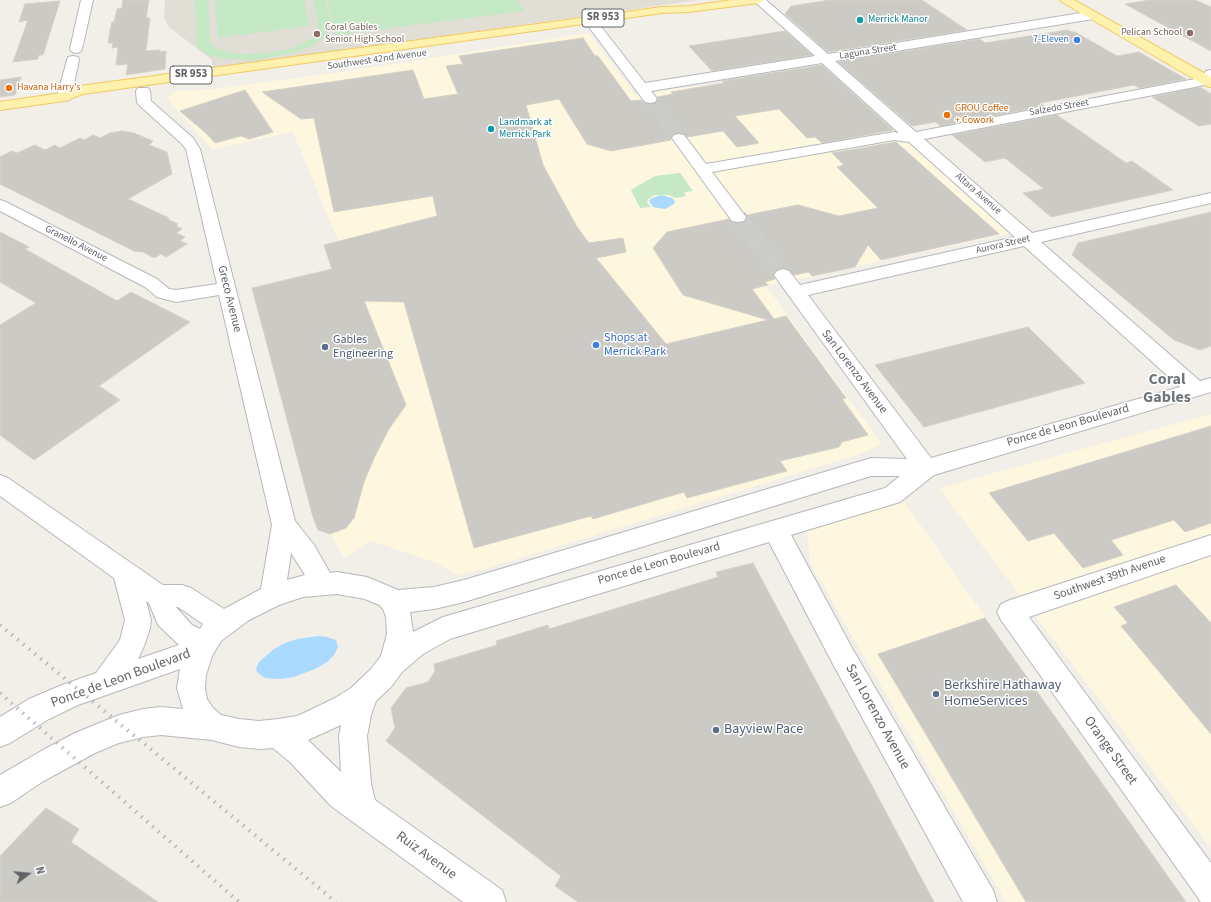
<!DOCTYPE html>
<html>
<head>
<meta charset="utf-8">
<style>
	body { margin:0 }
	#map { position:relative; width:1211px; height:902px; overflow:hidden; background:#f1efe8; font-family:"Source Sans 3",sans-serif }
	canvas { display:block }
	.north { position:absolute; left:8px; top:854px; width:40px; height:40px; -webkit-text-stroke:3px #fff; paint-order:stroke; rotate:74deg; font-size:11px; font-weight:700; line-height:16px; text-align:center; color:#5f6368 }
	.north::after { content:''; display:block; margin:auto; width:14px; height:18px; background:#5f6368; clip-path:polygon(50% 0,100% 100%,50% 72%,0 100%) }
</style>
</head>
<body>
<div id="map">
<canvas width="1211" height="902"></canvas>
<div class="north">N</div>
</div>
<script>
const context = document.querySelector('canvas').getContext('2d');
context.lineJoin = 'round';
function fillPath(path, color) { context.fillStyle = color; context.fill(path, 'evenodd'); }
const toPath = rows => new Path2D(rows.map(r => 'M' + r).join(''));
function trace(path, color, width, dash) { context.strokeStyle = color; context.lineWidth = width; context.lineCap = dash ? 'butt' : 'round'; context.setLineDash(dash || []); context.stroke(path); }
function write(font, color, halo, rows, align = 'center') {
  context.font = font + ' "Source Sans 3",sans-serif'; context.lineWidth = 3; context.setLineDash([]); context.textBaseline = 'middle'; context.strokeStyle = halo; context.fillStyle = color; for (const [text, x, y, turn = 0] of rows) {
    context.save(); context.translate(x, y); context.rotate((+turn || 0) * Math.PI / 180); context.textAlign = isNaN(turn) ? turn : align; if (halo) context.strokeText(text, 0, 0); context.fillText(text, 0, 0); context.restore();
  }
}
const commercial = toPath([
	[589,33,635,95,696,86,718,86,822,67,1011,233,766,286,882,444,860,454,481,570,456,575,437,563,371,541,345,558,330,534,346,528,354,518,364,482,375,456,389,429,406,405,293,132,212,149,168,99,169,96,177,91,216,89,361,69],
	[1211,414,1211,848,939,488],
	[903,500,1185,902,1006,902,810,563,807,529]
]);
const education = toPath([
	[165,0,700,0,213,68,212,60,169,27,164,18]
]);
const green = toPath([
	[195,0,208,0,210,42,216,48,227,52,243,54,269,53,288,49,303,43,313,37,318,30,318,23,313,0,325,0,332,26,327,34,314,45,296,52,255,60,224,59,208,55,197,47],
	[215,0,304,0,310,26,218,38],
	[327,0,517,0,525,11,336,35],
	[680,173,693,191,684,192,686,196,676,198,669,195,654,195,648,199,647,203,651,207,640,208,631,190,655,176]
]);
const water = toPath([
	[661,195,672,198,675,201,674,204,665,209,653,207,649,201,652,198],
	[318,636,327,637,336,640,338,647,334,655,327,662,315,669,294,677,280,679,265,678,257,672,256,669,259,662,274,649,285,643,297,639]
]);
const building = toPath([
	[123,0,149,0,146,18,150,18,146,51,160,50,160,52,166,51,165,69,126,75,128,64,116,65,118,47,112,48,113,43,108,43,110,30,112,22,114,22,117,9,122,8,123,0],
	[830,0,922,0,967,30,828,52,785,14,791,6,830,0],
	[1150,0,1195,0,1211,7,1211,51,1125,4,1150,0],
	[60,1,43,55,39,55,38,59,13,62,28,20,19,22,25,4,60,1],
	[1067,30,1072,32,1075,32,1117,56,1139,52,1186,79,1139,88,1134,85,1040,103,1044,106,940,126,936,122,912,126,838,62,980,39,985,43,1067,30],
	[785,31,812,55,712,71,689,46,785,31],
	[583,38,595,56,598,56,631,101,641,100,645,103,650,104,656,103,658,99,657,97,673,94,671,92,724,83,722,81,822,65,893,130,822,143,815,137,807,138,779,109,735,116,759,143,737,147,723,131,687,137,684,134,679,133,673,134,670,138,671,140,611,151,587,144,559,99,526,105,543,165,577,227,589,243,623,238,626,252,596,258,666,344,768,320,683,295,653,248,667,232,729,219,732,222,744,222,747,218,747,215,798,205,839,216,878,208,837,167,844,165,832,153,896,142,999,234,881,260,868,245,855,267,812,276,809,272,794,275,789,270,783,268,777,270,773,274,775,279,765,282,768,285,752,289,774,319,786,316,846,398,842,399,868,435,842,442,839,447,780,461,787,471,687,498,684,492,593,519,591,516,474,548,404,302,364,301,406,405,389,429,375,456,364,482,354,518,346,528,330,534,318,530,313,517,252,288,332,269,324,245,437,216,433,196,334,212,314,118,301,119,262,92,413,70,424,99,458,94,446,66,463,64,459,56,583,38],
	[21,77,15,95,0,97,0,80,21,77],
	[1200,87,1211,94,1211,124,1199,126,1152,97,1200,87],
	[245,90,273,132,249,139,241,136,215,143,207,134,180,111,245,90],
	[1057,115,1126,163,1132,161,1173,190,1051,217,1023,193,1044,189,1005,158,985,162,952,135,1057,115],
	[122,131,134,133,153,141,149,145,167,152,172,174,128,199,169,218,167,219,178,224,176,226,182,229,176,233,185,237,180,241,187,244,166,257,161,254,154,258,143,252,134,251,0,184,0,157,12,151,17,153,35,145,45,150,55,145,60,148,80,138,84,140,93,135,100,138,110,133,122,131],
	[1211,212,1211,346,1200,350,1174,340,1072,255,1078,243,1211,212],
	[0,232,29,247,25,249,117,301,131,292,190,322,99,386,120,400,34,460,0,435,0,325,36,303,0,282,0,232],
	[1028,327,1085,383,924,427,875,365,1028,327],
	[1211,426,1211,523,1185,532,1174,520,1111,540,1123,555,1083,568,1054,533,1028,541,989,493,1211,426],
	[753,563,934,902,578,902,555,886,561,876,386,741,395,728,391,708,406,688,428,682,435,671,434,664,497,645,496,641,548,625,549,629,718,577,716,572,753,563],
	[1176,585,1211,623,1211,734,1121,626,1128,623,1114,607,1176,585],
	[985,618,1186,902,1026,902,878,654,985,618],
	[46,808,79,829,71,842,158,902,0,902,0,856,46,808]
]);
const minorTunnelFar1 = toPath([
	[650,99,679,138]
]);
const minorTunnel = toPath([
	[738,217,783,275]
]);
const minor = toPath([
	[81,0,93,0,82,49,80,52,76,53,72,52,70,49,81,0],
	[753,0,766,0,828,54,1093,11,1097,13,1099,15,1097,17,1093,19,835,61,916,132,1195,79,1202,77,1206,71,1211,70,1211,83,1195,87,924,139,1032,233,1211,193,1211,203,1041,242,1200,381,1211,378,1211,392,934,475,900,502,791,535,852,648,993,890,997,902,963,902,834,666,769,542,450,639,423,654,402,672,391,687,376,701,371,715,367,736,371,783,375,800,502,890,506,902,463,902,331,806,290,762,273,748,259,749,239,747,212,740,161,735,143,737,119,743,95,753,42,782,11,803,0,807,0,775,43,750,75,733,119,715,143,709,161,707,183,709,177,688,180,669,78,705,49,719,10,743,0,747,0,717,29,699,62,685,96,673,120,640,125,620,114,578,0,496,0,475,8,478,163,585,182,585,191,588,224,609,261,589,272,525,219,295,176,302,157,297,145,287,0,211,0,200,6,202,157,279,169,289,176,290,217,284,186,149,182,144,139,105,137,102,136,91,138,88,148,88,150,91,151,101,193,138,200,149,295,521,314,545,330,573,337,572,367,577,398,590,434,587,464,580,871,458,907,459,774,275,777,271,783,269,789,271,800,285,1015,237,909,142,894,140,712,172,746,217,744,221,738,222,732,221,672,138,674,135,679,134,684,135,706,164,894,132,899,133,822,63,651,91,657,99,655,102,650,103,645,102,589,27,591,24,599,24,645,83,815,56,753,0],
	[1024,246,1180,387,931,458,808,295,1024,246],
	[871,476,900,476,885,488,443,617,413,632,410,612,434,609,464,602,871,476],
	[291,553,305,575,287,580,291,553],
	[337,594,365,599,379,605,383,609,386,617,387,634,381,656,371,669,351,688,335,698,304,713,297,716,278,719,259,721,239,719,221,715,213,708,207,699,205,688,206,675,212,656,221,641,249,620,279,605,303,597,337,594],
	[146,601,149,603,158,625,179,645,138,659,144,646,150,628,151,620,146,601],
	[176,607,178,607,203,624,200,629,192,625,176,607],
	[341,725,339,736,341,772,308,740,341,725],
	[73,56,78,57,79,60,71,97,69,100,64,101,59,100,57,97,67,60,68,57,73,56],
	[1211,535,1211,555,1029,617,1211,863,1211,902,1201,902,1001,620,997,612,1001,604,1010,600,1211,535]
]);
const major = toPath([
	[732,0,764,0,762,2,758,3,689,12,662,13,83,94,64,101,0,110,0,102,61,93,80,86,662,7,689,6,732,0],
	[1060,0,1074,0,1211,77,1211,87,1206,86,1062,2,1060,0]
]);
const rail = toPath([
	[0,625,336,902],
	[0,693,239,902]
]);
const markers = [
	[860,20,4,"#0f9aa8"],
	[1190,33,4,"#8d6e63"],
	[317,34,4,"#8d6e63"],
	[1077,40,4,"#3f7fe0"],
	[9,88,4,"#e8710a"],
	[947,115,4,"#e8710a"],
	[491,129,4,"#0f9aa8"],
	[596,345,4,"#3f7fe0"],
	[325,347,4,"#5c6f8a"],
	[936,694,4,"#5c6f8a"],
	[716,730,4,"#5c6f8a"]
];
const farCulturenames = [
	["Merrick Manor",868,20],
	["Landmark at",499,123],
	["Merrick Park",499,135]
];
const farEducationnames = [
	["Coral Gables",325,28],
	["Senior High School",325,40],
	["Pelican School",1182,33,"right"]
];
const farShopnames = [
	["7-Eleven",1069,40]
];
const farStreetnames = [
	["Laguna Street",868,52,-9],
	["Southwest 42nd Avenue",377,60,-8],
	["Salzedo Street",1059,108,-10],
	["Altara Avenue",978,194,41],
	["Granello Avenue",76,244,27],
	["Aurora Street",1003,245,-13]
];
const farFoodnames = [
	["Havana Harry's",17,88],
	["GROU Coffee",955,109],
	["+ Cowork",955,121]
];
const shields = [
	[603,18,42],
	[191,75,42]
];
const shieldNames = [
	["SR 953",603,18],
	["SR 953",191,75]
];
const streetNames = [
	["Greco Avenue",229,299,76],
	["San Lorenzo Avenue",854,372,53],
	["Ponce de Leon Boulevard",1068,426,-16],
	["Ponce de Leon Boulevard",659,564,-16],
	["Southwest 39th Avenue",1110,578,-19]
];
const shopNames = [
	["Shops at",604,338],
	["Merrick Park",604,352]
];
const serviceNames = [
	["Gables",333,340],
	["Engineering",333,354]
];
const nearStreetnames = [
	["Ponce de Leon Boulevard",121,679,-20],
	["San Lorenzo Avenue",877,717,61],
	["Orange Street",1110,751,54],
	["Ruiz Avenue",426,856,36]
];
const nearServicenames = [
	["Berkshire Hathaway",944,686],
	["HomeServices",944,702],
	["Bayview Pace",724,730]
];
const districtNames = [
	["Coral",1167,380],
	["Gables",1167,398]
];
fillPath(commercial, '#fef7e0');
fillPath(education, '#e1ded6');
fillPath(green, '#c5e8c5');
fillPath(water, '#aadaff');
fillPath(building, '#cccac5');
trace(building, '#d6d1c6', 1);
trace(minorTunnelFar1, '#ccccc8', 13, [13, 6]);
trace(minorTunnel, '#ccccc8', 17, [17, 8]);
trace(minor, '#b5b8bc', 2);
trace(major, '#f2c960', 2);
fillPath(minor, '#fff');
fillPath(major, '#fff2af');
trace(rail, '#b6b7b8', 4, [1.5, 6]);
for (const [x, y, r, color] of markers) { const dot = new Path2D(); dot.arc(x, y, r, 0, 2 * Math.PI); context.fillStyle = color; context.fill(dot); trace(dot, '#fff', 1.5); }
write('10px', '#0d838f', '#fff', farCulturenames, 'left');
write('10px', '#785e54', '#fff', farEducationnames, 'left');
write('10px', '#366cbe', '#fff', farShopnames, 'right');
write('10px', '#5f6368', '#fff', farStreetnames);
write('10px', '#c56008', '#fff', farFoodnames, 'left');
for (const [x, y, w] of shields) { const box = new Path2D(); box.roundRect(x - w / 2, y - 9, w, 18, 3); context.fillStyle = '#fff'; context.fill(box); trace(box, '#5f6368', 1); }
write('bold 11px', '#5f6368', null, shieldNames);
write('12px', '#5f6368', '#fff', streetNames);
write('12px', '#366cbe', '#fff', shopNames, 'left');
write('12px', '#4e5e75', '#fff', serviceNames, 'left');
write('14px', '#5f6368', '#fff', nearStreetnames);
write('14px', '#4e5e75', '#fff', nearServicenames, 'left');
write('bold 16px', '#70757a', '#fff', districtNames);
</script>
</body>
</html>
